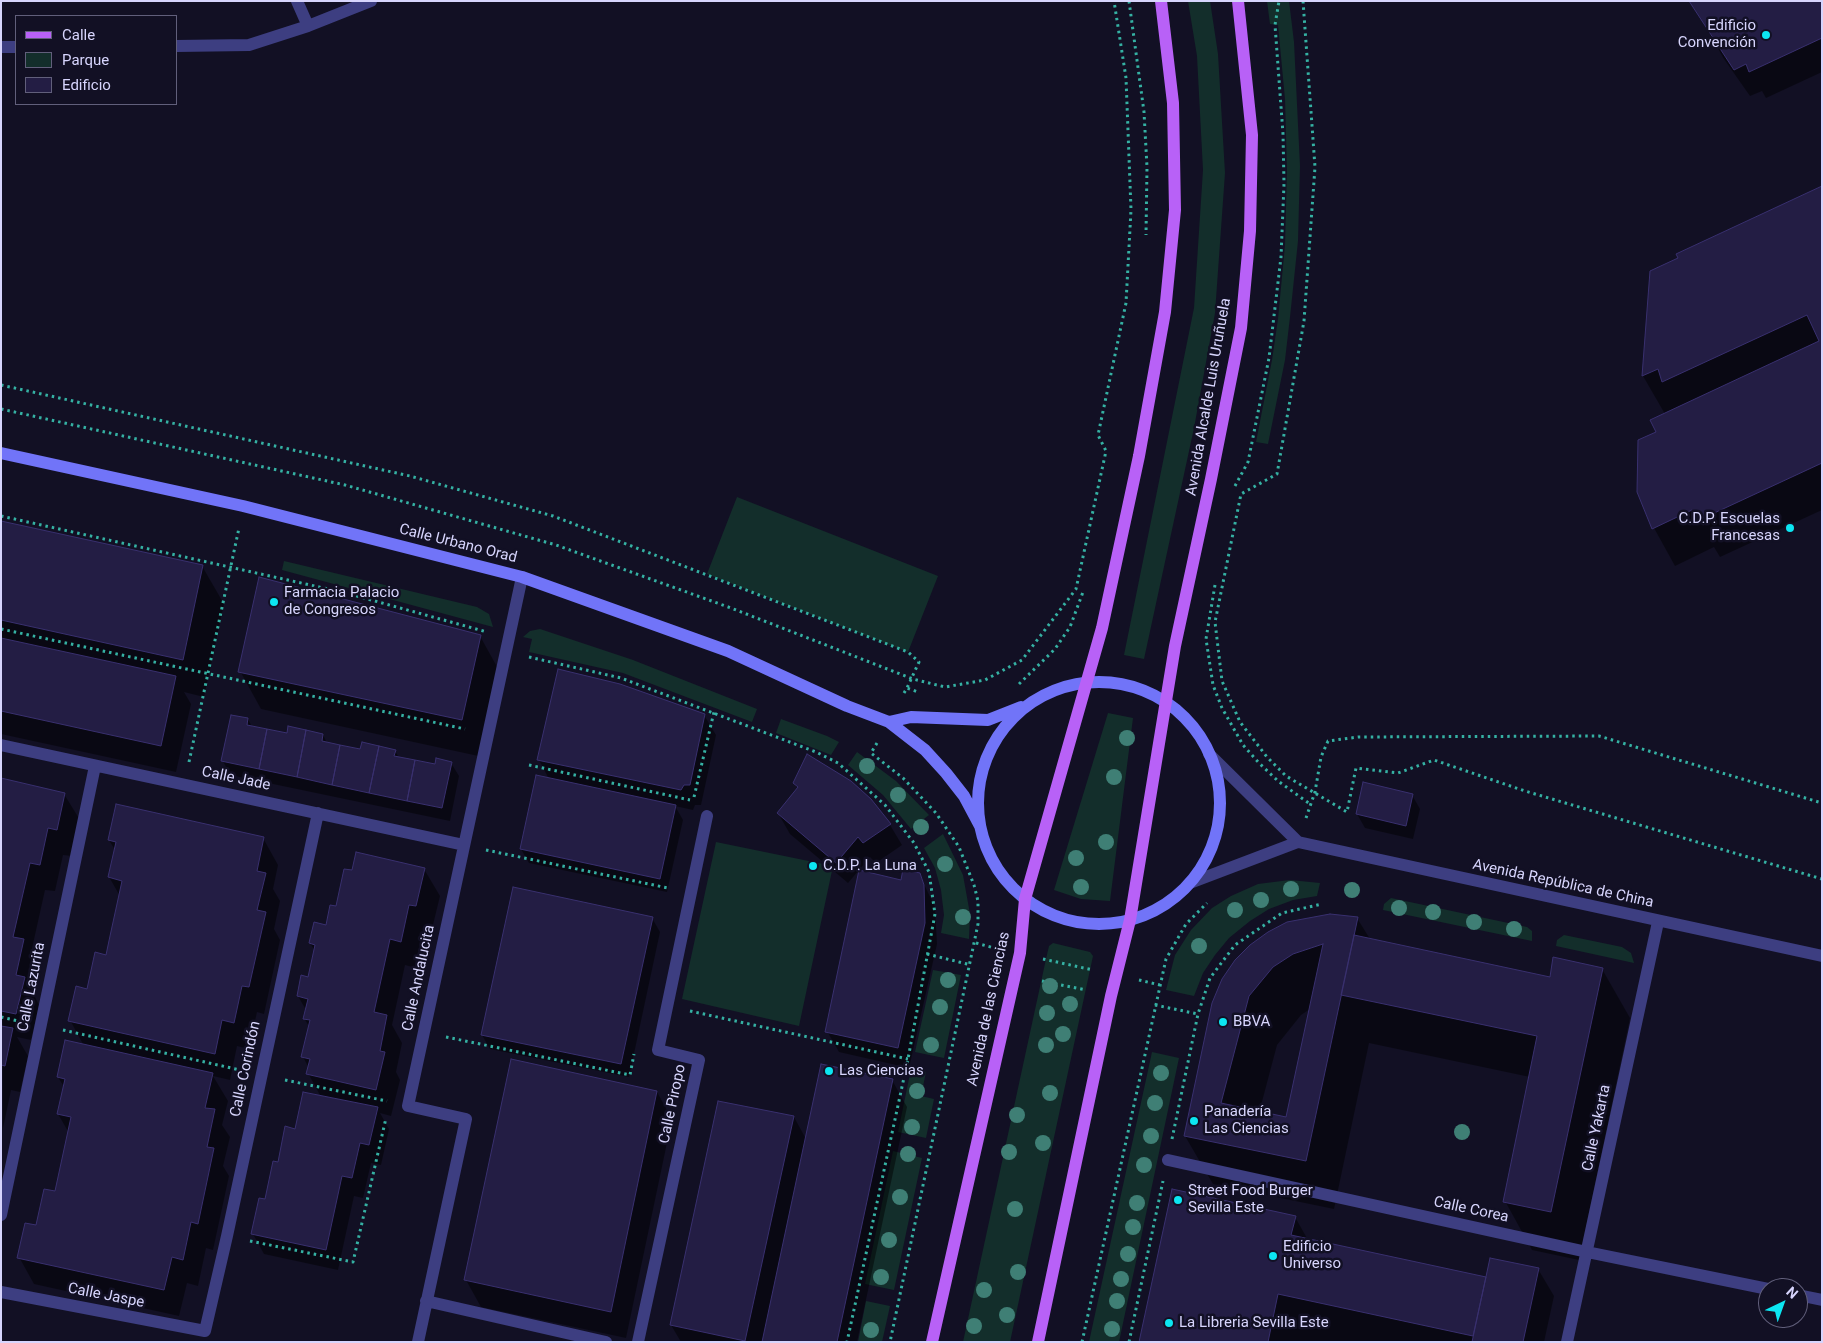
<!DOCTYPE html>
<html>
<head>
<meta charset="utf-8">
<style>
	body { margin:0 }
	#map { position:relative; width:1823px; height:1343px; overflow:hidden; background:#121024; font-family:Roboto,sans-serif }
	canvas { display:block }
	.frame { position:absolute; inset:0; border:2px solid #d7d5fd; pointer-events:none }
	.legend { position:absolute; left:15px; top:15px; width:162px; height:90px; box-sizing:border-box; background:#121024; border:1px solid #615f7b; margin:0; padding:6px 9px; list-style:none; font-size:15px; color:#d7d5fd }
	.legend li { display:flex; align-items:center; gap:10px; height:25px }
	.legend b { width:25px; border:1px solid #615f7b }
	.north { position:absolute; left:1758px; top:1278px; width:50px; height:50px; box-sizing:border-box; background:#121024; border:1px solid #615f7b; border-radius:50%; rotate:42deg; font-size:14px; font-weight:700; line-height:20px; text-align:center; color:#d7d5fd }
	.north::after { content:''; display:block; margin:auto; width:18px; height:22px; background:#0ce6f2; clip-path:polygon(50% 0,100% 100%,50% 72%,0 100%) }
</style>
</head>
<body>
<div id="map">
<canvas width="1823" height="1343"></canvas>
<div class="frame"></div>
<ul class="legend">
<li><b style="height:6px;background:#b861f7"></b>Calle</li>
<li><b style="height:14px;background:#132e2b"></b>Parque</li>
<li><b style="height:14px;background:#231d44"></b>Edificio</li>
</ul>
<div class="north">N</div>
</div>
<script>
const context = document.querySelector('canvas').getContext('2d');
context.lineJoin = 'round';
function fillPath(path, color) { context.fillStyle = color; context.fill(path, 'evenodd'); }
const toPath = rows => new Path2D(rows.map(r => 'M' + r).join(''));
function trace(path, color, width, dash) { context.strokeStyle = color; context.lineWidth = width; context.lineCap = dash ? 'butt' : 'round'; context.setLineDash(dash || []); context.stroke(path); }
function write(font, color, halo, rows, align = 'center') {
  context.font = font + ' Roboto,sans-serif'; context.lineWidth = 5; context.setLineDash([]); context.textBaseline = 'middle'; context.strokeStyle = halo; context.fillStyle = color; for (const [text, x, y, turn = 0] of rows) {
    context.save(); context.translate(x, y); context.rotate((+turn || 0) * Math.PI / 180); context.textAlign = isNaN(turn) ? turn : align; if (halo) context.strokeText(text, 0, 0); context.fillText(text, 0, 0); context.restore();
  }
}
const green = toPath([
	[1188,1,1210,1,1218,54,1225,173,1215,313,1194,428,1144,659,1124,655,1194,308,1203,170,1197,56],
	[1267,1,1289,1,1294,42,1300,166,1298,241,1290,317,1285,360,1268,444,1256,442,1272,360,1278,319,1285,245,1287,170,1285,99,1278,25,1270,24],
	[737,497,938,576,908,652,707,574],
	[284,561,477,607,489,614,493,627,282,570],
	[540,629,633,660,757,709,752,722,623,673,529,652,532,639,523,637,530,631],
	[1108,713,1133,718,1110,901,1081,899,1054,890],
	[781,719,827,736,839,742,831,755,776,733],
	[857,752,896,781,929,815,911,829,883,795,848,765],
	[943,834,963,875,970,914,969,939,941,933,944,915,941,890,935,868,924,848],
	[716,842,833,866,799,1026,682,999],
	[1290,880,1320,883,1317,896,1293,900,1269,909,1250,921,1229,938,1215,955,1203,973,1194,996,1166,990,1175,955,1191,930,1212,908,1231,896,1258,884],
	[1391,898,1527,927,1532,931,1532,941,1383,910,1384,904],
	[1564,935,1622,947,1631,953,1634,963,1556,946,1557,940],
	[1053,943,1090,952,1093,956,1010,1342,963,1342,1046,959,1049,946],
	[933,970,961,975,944,1058,915,1052],
	[1152,1052,1179,1058,1119,1342,1089,1342],
	[911,1069,926,1072,921,1096,934,1099,926,1138,898,1132],
	[893,1151,922,1158,894,1290,865,1284],
	[866,1301,890,1306,882,1342,858,1342]
]);
const shadow = toPath([
	[1691,1,1822,1,1822,72,1766,98,1762,91,1750,96,1724,59],
	[1822,187,1822,510,1720,557,1714,547,1675,566,1654,528,1638,492,1665,414,1643,376,1651,272],
	[1,523,202,566,224,604,204,697,184,692,191,704,176,772,1,734],
	[480,636,501,674,483,757,261,709,240,671],
	[704,715,716,735,701,805,695,805,693,810,675,806,683,820,667,892,529,863,521,849,549,779,539,760],
	[248,719,252,727,288,735,323,735,327,743,361,750,395,751,400,759,436,766,451,763,459,776,450,821,230,775,223,761],
	[1,779,64,794,80,820,72,856,63,855,55,891,45,890,31,953,39,967,33,993,39,1005,31,1040,17,1037,28,1056,20,1092,11,1090,3,1128],
	[794,783,870,800,890,825,902,845,876,863,870,857,848,883,790,834,778,813,798,789],
	[1412,795,1420,809,1413,839,1365,828,1357,814],
	[263,838,278,865,273,889,280,901,274,929,280,940,264,1014,257,1012,249,1049,237,1046,230,1080,213,1076,228,1101,222,1125,230,1137,223,1166,229,1176,213,1250,206,1248,198,1286,187,1283,179,1316,34,1284,19,1257,56,1193,69,1133,58,1114,64,1087,58,1077,84,1046,70,1020,107,956,120,896,109,877,115,850,109,840],
	[424,869,440,896,431,933,424,931,416,968,405,965,392,1025,402,1043,396,1072,400,1080,391,1116,380,1113,389,1129,381,1165,371,1163,363,1198,354,1196,338,1270,264,1254,253,1234,279,1164,296,1130,321,1097,308,1073,309,1068,303,1057,310,1028,304,1018,306,1010,298,996,309,978,315,951,310,943,327,926,353,871],
	[919,874,935,907,937,944,909,1068,839,1052,827,1031,902,882],
	[652,918,660,932,629,1077,490,1049,482,1035],
	[1357,918,1370,939,1550,979,1602,969,1630,1018,1579,1260,1532,1250,1505,1201,1530,1077,1369,1043,1334,1209,1213,1184,1185,1136,1223,980],
	[1310,1009,1287,1119,1259,1113,1277,1045,1301,1015],
	[892,1080,907,1107,857,1342,681,1342,671,1325,794,1117,806,1139],
	[657,1092,672,1119,626,1338,481,1307,466,1280],
	[1295,1217,1308,1240,1487,1278,1538,1269,1554,1296,1544,1342,1140,1342]
]);
const building = toPath([
	[1689,1,1822,1,1822,38,1749,72,1746,64,1734,70,1689,1],
	[1822,186,1822,463,1697,521,1692,510,1652,529,1637,492,1638,440,1656,432,1650,420,1819,341,1807,315,1662,382,1658,369,1642,376,1650,271,1678,258,1676,254,1822,186],
	[1,521,203,565,183,660,1,620,1,521],
	[259,577,481,635,462,720,238,672,259,577],
	[1,638,176,676,161,746,1,711,1,638],
	[558,669,620,684,705,714,690,785,684,785,681,790,537,760,558,669],
	[231,715,248,718,247,725,267,729,259,769,221,761,231,715],
	[288,726,306,730,297,777,259,769,267,729,287,733,288,726],
	[306,730,323,734,322,741,340,745,332,785,297,777,306,730],
	[362,742,379,746,369,793,332,785,340,745,360,749,362,742],
	[379,746,396,750,394,756,415,760,407,801,369,793,379,746],
	[807,754,851,781,871,799,891,824,863,843,858,837,836,863,777,813,798,787,793,783,807,754],
	[436,758,452,762,442,808,407,801,415,760,435,764,436,758],
	[536,775,676,805,660,879,520,849,536,775],
	[1,778,65,793,57,830,48,828,40,865,30,863,13,937,24,939,16,975,25,977,16,1014,1,1011,1,778],
	[1363,782,1413,794,1406,826,1356,814,1363,782],
	[116,804,264,837,257,871,266,873,257,910,266,912,249,987,242,986,234,1023,222,1020,215,1054,68,1021,76,986,87,989,95,952,106,955,110,936,122,881,108,877,116,842,108,840,116,804],
	[356,852,425,868,416,906,409,905,401,942,390,939,374,1012,387,1015,380,1051,385,1052,376,1090,306,1074,310,1059,301,1057,310,1020,303,1019,308,999,297,996,301,975,308,977,315,945,309,943,314,922,326,925,330,905,336,906,344,869,352,870,356,852],
	[903,869,920,873,924,885,925,923,898,1048,825,1032,859,870,901,880,903,869],
	[513,887,653,917,621,1064,481,1035,513,887],
	[1330,914,1358,917,1306,1161,1184,1136,1212,1003,1222,979,1235,960,1250,945,1268,932,1287,922,1330,914],
	[1323,944,1286,1117,1221,1103,1249,996,1273,967,1293,954,1323,944],
	[1354,935,1550,977,1553,957,1603,968,1551,1212,1503,1202,1537,1036,1341,995,1354,935],
	[1,1026,13,1028,5,1066,1,1065,1,1026],
	[65,1040,213,1073,205,1108,215,1109,207,1147,214,1148,198,1224,191,1222,183,1260,172,1257,164,1290,17,1258,25,1223,36,1225,44,1189,55,1191,71,1117,57,1114,65,1079,57,1077,65,1040],
	[511,1059,657,1091,611,1312,464,1280,511,1059],
	[821,1064,893,1079,837,1342,762,1342,821,1064],
	[303,1092,378,1107,369,1145,360,1143,352,1178,342,1176,326,1250,251,1234,259,1198,265,1199,273,1161,278,1162,285,1126,295,1129,303,1092],
	[718,1101,794,1116,745,1341,670,1325,718,1101],
	[1172,1189,1296,1216,1291,1235,1486,1277,1473,1336,1278,1294,1268,1342,1139,1342,1172,1189],
	[1490,1258,1539,1268,1523,1342,1472,1342,1490,1258]
]);
const path = toPath([
	[1129,1,1144,112,1147,167,1146,235],
	[1303,1,1315,167,1304,321,1277,474,1241,494,1215,622,1222,681,1240,722,1267,757,1286,776,1347,812,1356,768,1398,773,1434,760,1525,791,1822,879],
	[1,385,410,476,553,516,908,652,919,662,907,688],
	[1,409,345,485,556,545,731,608,913,679,945,687,985,680,1022,660,1076,589,1106,451,1098,435,1126,303,1131,210,1126,78,1114,1],
	[1235,486,1248,462,1269,358,1281,257,1284,184,1283,134,1275,25,1279,1],
	[1,516,346,593,487,632],
	[1215,585,1206,639,1213,685,1222,708,1243,745,1259,763,1278,781,1310,804],
	[1,629,465,729],
	[529,657,621,678,816,752,838,763,885,805,914,843,929,872,935,914,908,1059,847,1342],
	[1019,684,1055,649,1070,627,1083,592],
	[904,693,907,688,918,692],
	[877,743,871,753,903,778,936,813,959,847,974,885,978,901,978,924,890,1342],
	[189,762,239,528],
	[529,765,690,800],
	[694,797,714,712],
	[1306,818,1315,792,1321,757,1328,741,1358,737,1599,736,1822,803],
	[486,850,668,888],
	[976,943,998,949],
	[927,954,971,965],
	[1043,959,1093,970],
	[1139,980,1160,985],
	[1042,981,1086,990],
	[1155,1005,1198,1014],
	[690,1011,908,1059],
	[1,1017,18,1021],
	[63,1030,240,1070],
	[446,1037,630,1075,634,1054],
	[285,1080,387,1101],
	[1172,1139,1198,1014,1210,978,1235,945,1282,913,1322,904],
	[250,1241,353,1262,386,1118],
	[1082,1342,1166,959,1186,924,1207,903],
	[1129,1342,1163,1181]
]);
const lane = toPath([
	[297,1,308,26],
	[176,46,249,45,308,26,371,1],
	[1,47,16,47]
]);
const street = toPath([
	[1,745,464,845],
	[1209,754,1298,842],
	[1298,842,1822,956],
	[1190,883,1298,842],
	[1168,1160,1587,1252,1768,1289],
	[1,1215,95,766],
	[1,1292,205,1331,227,1236,318,813],
	[1798,1295,1822,1300],
	[426,1301,606,1342],
	[418,1342,466,1119,408,1106,522,577],
	[638,1342,699,1060,658,1050,707,816],
	[1567,1342,1658,922]
]);
const secondary = toPath([
	[1,453,243,506,522,577,728,651,847,706,889,722,925,750,946,773,964,796,980,826],
	'978 803a121 121 0 1 1 242 0a121 121 0 1 1-242 0Z',
	[889,722,911,717,988,720,1021,707]
]);
const primary = toPath([
	[932,1342,1020,953,1025,899,1102,628,1139,456,1165,312,1175,210,1173,103,1161,1],
	[1038,1342,1111,996,1130,920,1175,646,1211,479,1241,328,1250,231,1252,135,1238,1]
]);
const trees = [
	[1127,738],
	[867,766],
	[1114,777],
	[898,795],
	[921,827],
	[1106,842],
	[1076,858],
	[945,864],
	[1081,887],
	[1291,889],
	[1352,890],
	[1261,900],
	[1399,908],
	[1235,910],
	[1433,912],
	[963,917],
	[1474,922],
	[1514,929],
	[1199,946],
	[948,980],
	[1050,986],
	[1070,1004],
	[940,1007],
	[1047,1013],
	[1063,1034],
	[931,1045],
	[1046,1045],
	[1161,1073],
	[917,1091],
	[1050,1093],
	[1155,1103],
	[1017,1115],
	[912,1127],
	[1462,1132],
	[1151,1136],
	[1043,1143],
	[1009,1152],
	[908,1154],
	[1144,1165],
	[900,1197],
	[1137,1203],
	[1015,1209],
	[1133,1227],
	[889,1240],
	[1128,1254],
	[1018,1272],
	[881,1277],
	[1121,1279],
	[984,1290],
	[1117,1301],
	[1007,1315],
	[974,1326],
	[1112,1329],
	[871,1330]
];
const markers = [
	[1766,35,5,"#0ce6f2"],
	[1790,528,5,"#0ce6f2"],
	[274,602,5,"#0ce6f2"],
	[813,866,5,"#0ce6f2"],
	[1223,1022,5,"#0ce6f2"],
	[829,1071,5,"#0ce6f2"],
	[1194,1121,5,"#0ce6f2"],
	[1178,1200,5,"#0ce6f2"],
	[1273,1256,5,"#0ce6f2"],
	[1169,1323,5,"#0ce6f2"]
];
const poiNames = [
	["Edificio",1756,26,"right"],
	["Convención",1756,43,"right"],
	["C.D.P. Escuelas",1780,519,"right"],
	["Francesas",1780,536,"right"],
	["Farmacia Palacio",284,593],
	["de Congresos",284,610],
	["C.D.P. La Luna",823,866],
	["BBVA",1233,1022],
	["Las Ciencias",839,1071],
	["Panadería",1204,1112],
	["Las Ciencias",1204,1129],
	["Street Food Burger",1188,1191],
	["Sevilla Este",1188,1208],
	["Edificio",1283,1247],
	["Universo",1283,1264],
	["La Libreria Sevilla Este",1179,1323]
];
const streetNames = [
	["Avenida Alcalde Luis Uruñuela",1209,397,-80],
	["Calle Urbano Orad",458,544,14],
	["Calle Jade",236,779,12],
	["Avenida República de China",1563,884,12],
	["Calle Andalucita",419,978,-78],
	["Calle Lazurita",32,987,-79],
	["Avenida de las Ciencias",989,1009,-78],
	["Calle Corindón",246,1069,-78],
	["Calle Piropo",673,1104,-78],
	["Calle Yakarta",1597,1128,-78],
	["Calle Corea",1471,1210,12],
	["Calle Jaspe",106,1296,11]
];
fillPath(green, '#132e2b');
fillPath(shadow, '#0007');
fillPath(building, '#231d44');
trace(building, '#39306f', 1);
trace(path, '#35b1a3', 3, [2.5, 4]);
trace(lane, '#3d3e81', 12);
trace(street, '#3d3e81', 12);
trace(secondary, '#7174f8', 12);
trace(primary, '#b861f7', 12);
context.fillStyle = '#3f7f75';
for (const [x, y] of trees) { context.beginPath(); context.arc(x, y, 8, 0, 2 * Math.PI); context.fill(); }
for (const [x, y, r, color] of markers) { const dot = new Path2D(); dot.arc(x, y, r, 0, 2 * Math.PI); context.fillStyle = color; context.fill(dot); trace(dot, '#121024', 2); }
write('15px', '#d7d5fd', '#121024', poiNames, 'left');
write('15px', '#d7d5fd', '#121024', streetNames);
</script>
</body>
</html>
